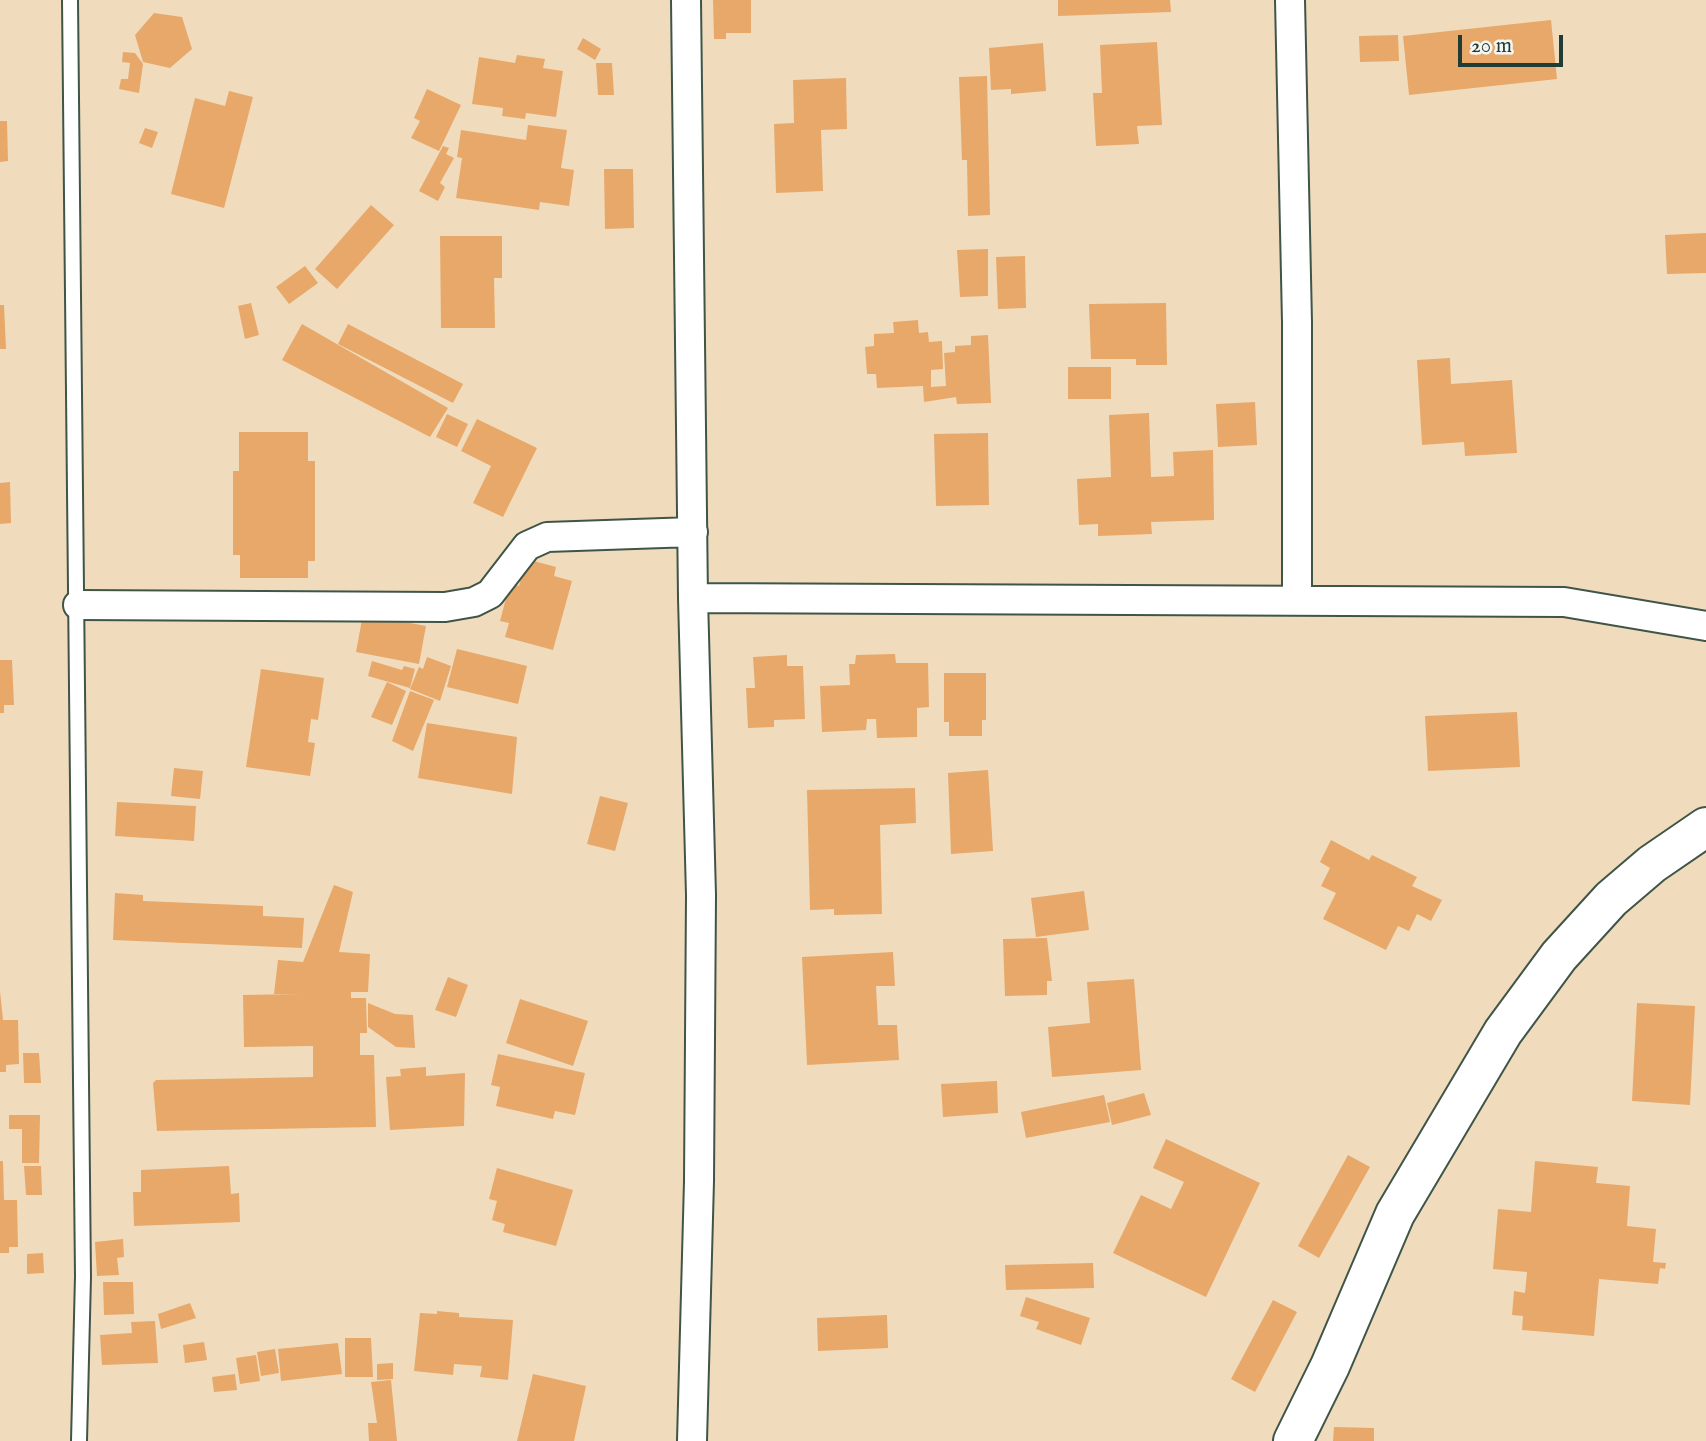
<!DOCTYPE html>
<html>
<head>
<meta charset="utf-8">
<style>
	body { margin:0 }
	#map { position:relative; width:1706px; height:1441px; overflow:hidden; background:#f0dcbc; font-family:"IM FELL English",serif }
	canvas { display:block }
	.scale { position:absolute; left:1458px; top:35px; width:105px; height:32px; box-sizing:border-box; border:4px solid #1f3d34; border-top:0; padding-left:9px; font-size:21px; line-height:24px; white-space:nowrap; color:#1f3d34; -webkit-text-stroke:5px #f6f6f2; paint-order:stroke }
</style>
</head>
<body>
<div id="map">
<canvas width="1706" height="1441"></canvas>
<div class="scale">20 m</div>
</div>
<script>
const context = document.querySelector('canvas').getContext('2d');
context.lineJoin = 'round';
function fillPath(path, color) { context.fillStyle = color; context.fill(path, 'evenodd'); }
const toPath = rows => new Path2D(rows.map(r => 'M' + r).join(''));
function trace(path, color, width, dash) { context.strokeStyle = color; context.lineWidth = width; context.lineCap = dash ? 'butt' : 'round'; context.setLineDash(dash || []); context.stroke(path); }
const building = toPath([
	[713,0,751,0,751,33,726,33,726,39,714,39],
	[1058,0,1170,0,1171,12,1058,16],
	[154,13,182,17,192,49,170,68,143,62,135,35],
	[1551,20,1557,79,1409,95,1403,36],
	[1398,35,1399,61,1360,62,1359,36],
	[583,38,601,49,595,60,577,49],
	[1157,42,1162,125,1137,126,1139,144,1096,146,1093,93,1102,93,1100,45],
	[1043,43,1046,91,1011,94,1011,89,991,90,989,48],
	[123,52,135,53,143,64,139,93,119,89,121,79,128,79,130,63,122,62],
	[517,55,545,59,543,68,563,71,556,117,526,113,525,119,502,116,503,108,472,104,479,57,515,63],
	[596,63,612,63,614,95,598,95],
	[987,76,990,215,968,216,967,160,962,160,959,77],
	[846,78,847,129,821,130,823,191,776,193,774,124,794,123,793,80],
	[427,89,461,105,439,151,411,138,420,121,414,118],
	[229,91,253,97,224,208,171,194,195,98,225,106],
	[0,121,7,121,8,161,0,162],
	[528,125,567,130,561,168,574,170,569,206,540,202,539,210,456,198,462,158,457,157,461,130,526,140],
	[145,128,158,132,152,148,139,143],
	[443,146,449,148,446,154,454,158,440,183,445,187,438,201,419,191],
	[604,169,633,169,634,228,605,229],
	[371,205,394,225,337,289,315,269],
	[1706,233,1706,273,1667,274,1665,235],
	[440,236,502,236,502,278,494,278,495,328,441,328],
	[988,249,988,296,960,297,957,250],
	[1025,256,1026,308,998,309,996,257],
	[305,266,318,283,289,304,276,287],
	[251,303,259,335,245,339,238,306],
	[1166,303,1167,365,1136,365,1136,359,1091,359,1089,304],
	[0,305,4,305,6,349,0,349],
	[918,320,919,333,928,332,929,342,942,341,943,369,931,370,931,387,946,386,944,353,955,352,955,346,971,345,971,336,988,335,991,403,957,404,956,397,924,402,923,386,877,388,876,374,867,374,865,347,874,346,874,334,894,333,893,322],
	[302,324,448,408,430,437,282,360],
	[348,324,463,384,453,403,338,344],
	[1450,358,1451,384,1512,380,1517,453,1465,456,1464,442,1422,445,1417,360],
	[1068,367,1111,367,1111,399,1068,399],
	[1255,402,1257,445,1218,447,1216,404],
	[1149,413,1151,477,1174,476,1173,452,1213,450,1214,520,1151,522,1152,534,1098,536,1098,524,1079,525,1077,479,1111,477,1109,415],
	[447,414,468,424,457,447,436,437],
	[477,419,537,448,503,517,473,503,491,466,461,451],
	[239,432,308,432,308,461,315,461,315,561,308,561,308,578,240,578,240,555,233,555,233,471,239,471],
	[988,433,989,505,936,506,934,434],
	[10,482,11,523,0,524,0,483],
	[526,559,556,567,554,576,572,581,553,650,505,637,509,623,500,621,510,583,519,586],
	[363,614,426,626,419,664,356,652],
	[457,649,527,666,518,704,447,687],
	[895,654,896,663,928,663,929,707,917,708,917,737,877,738,876,719,867,719,866,730,822,732,820,686,850,685,849,664,855,664,856,655],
	[787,655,787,666,803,666,805,719,774,720,774,727,748,728,746,688,755,688,753,657],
	[427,657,451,666,440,701,410,689,419,667,423,669],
	[0,660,12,660,14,705,4,705,4,713,0,713],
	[372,661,402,670,404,666,415,669,410,688,368,676],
	[261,669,324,678,318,720,311,719,308,742,315,743,310,776,246,767],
	[944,673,986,673,986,720,982,720,982,736,949,736,949,722,944,722],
	[387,682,406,691,392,725,371,717],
	[410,691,434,700,413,751,392,741],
	[1517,712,1520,767,1428,771,1425,716],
	[427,723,517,737,512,794,418,778],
	[174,768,203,771,200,799,171,796],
	[988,770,993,851,951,854,948,773],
	[915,788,916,823,880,825,882,914,834,915,834,909,810,910,807,790],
	[600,796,628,803,615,851,587,844],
	[117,802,196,806,194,841,115,836],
	[1331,840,1369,860,1372,855,1417,877,1412,886,1442,900,1431,921,1417,914,1409,931,1398,926,1386,950,1323,919,1336,893,1321,886,1330,868,1320,862],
	[334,885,353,892,339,952,370,954,368,992,351,992,351,998,366,998,367,1033,360,1033,360,1055,374,1055,376,1127,157,1131,153,1083,156,1080,313,1077,313,1046,244,1047,243,995,301,994,274,994,278,960,303,962],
	[1084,891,1089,930,1036,937,1031,898],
	[115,893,143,895,143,901,263,906,263,916,304,918,302,948,113,940],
	[1047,938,1052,981,1047,981,1047,995,1005,996,1003,939],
	[893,952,895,986,876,986,878,1025,897,1025,899,1060,807,1065,802,957],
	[448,977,468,985,456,1017,435,1010],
	[1134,979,1141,1070,1052,1077,1048,1027,1090,1023,1087,982],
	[0,991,3,1020,18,1020,19,1064,6,1065,6,1072,0,1072],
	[520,999,588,1021,573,1066,506,1043],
	[368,1003,395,1014,413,1015,415,1048,396,1047,368,1027],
	[1637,1003,1695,1006,1690,1105,1632,1101],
	[23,1053,39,1053,41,1083,24,1083],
	[498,1054,585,1073,575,1115,555,1111,553,1119,496,1106,500,1087,491,1085],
	[426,1067,426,1076,465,1073,464,1126,390,1130,386,1077,401,1076,400,1069],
	[997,1081,998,1113,943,1117,941,1084],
	[1144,1093,1151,1115,1112,1125,1107,1103],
	[1104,1095,1110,1122,1026,1138,1021,1112],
	[9,1115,40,1115,39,1163,22,1163,22,1129,9,1129],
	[1166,1139,1260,1183,1206,1297,1113,1253,1141,1195,1171,1209,1184,1182,1153,1168],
	[1348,1155,1370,1167,1319,1258,1298,1246],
	[0,1161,3,1161,4,1200,17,1200,18,1247,9,1247,9,1253,0,1253],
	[1535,1161,1598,1167,1596,1183,1630,1186,1627,1226,1656,1229,1653,1262,1666,1263,1665,1269,1660,1268,1658,1284,1599,1279,1594,1336,1522,1330,1523,1316,1512,1315,1514,1291,1525,1293,1527,1272,1493,1269,1498,1209,1531,1212],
	[24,1166,41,1166,42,1195,26,1195],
	[229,1166,231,1194,239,1193,240,1222,134,1226,133,1192,141,1192,141,1170],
	[497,1168,573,1190,556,1246,503,1232,505,1224,492,1220,497,1201,489,1199],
	[123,1239,124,1257,117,1258,119,1275,97,1276,95,1242],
	[43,1253,44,1273,27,1274,27,1254],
	[1093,1263,1094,1288,1006,1290,1005,1265],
	[103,1282,133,1282,134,1314,104,1315],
	[1026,1297,1090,1318,1081,1345,1036,1329,1039,1322,1020,1316],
	[1273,1300,1297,1312,1255,1392,1231,1379],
	[190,1303,196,1318,161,1329,158,1314],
	[437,1311,459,1313,459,1317,513,1320,508,1380,480,1377,482,1366,454,1364,453,1375,414,1371,420,1313,437,1314],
	[887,1315,888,1348,818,1351,817,1318],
	[155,1321,158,1363,102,1365,100,1335,132,1333,131,1322],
	[345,1338,371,1338,373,1377,345,1377],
	[204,1342,207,1360,185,1363,183,1345],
	[338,1343,342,1374,281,1381,278,1349],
	[275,1349,279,1373,261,1376,257,1352],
	[256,1355,260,1381,240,1384,236,1358],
	[393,1363,393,1379,377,1380,377,1364],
	[235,1374,237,1390,214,1392,212,1377],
	[533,1374,586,1386,574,1441,517,1441],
	[391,1380,397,1441,369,1441,368,1423,377,1423,371,1382],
	[1334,1427,1374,1428,1374,1441,1333,1441]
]);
const lane = toPath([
	[70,0,83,1276,79,1441]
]);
const street = toPath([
	[686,0,693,598,701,895,699,1181,692,1441],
	[1290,0,1297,322,1297,601],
	[693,598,1564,602,1706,626],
	[78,605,445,607,474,602,490,594,527,546,547,537,693,532]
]);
const secondary = toPath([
	[1293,1441,1330,1366,1395,1214,1503,1032,1559,956,1611,899,1652,864,1706,827]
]);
fillPath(building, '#e7a86a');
trace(lane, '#3e5548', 18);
trace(street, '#3e5548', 32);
trace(secondary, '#3e5548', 42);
trace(lane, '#fff', 14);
trace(street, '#fff', 28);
trace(secondary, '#fff', 38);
</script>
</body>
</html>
